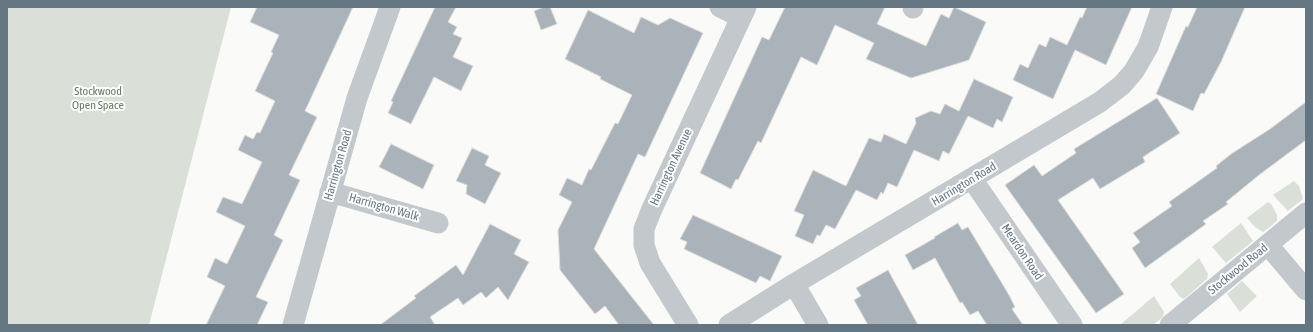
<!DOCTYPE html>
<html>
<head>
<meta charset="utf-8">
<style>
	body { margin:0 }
	#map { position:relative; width:1313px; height:332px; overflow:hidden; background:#fafaf8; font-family:"Asap Condensed",sans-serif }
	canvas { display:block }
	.frame { position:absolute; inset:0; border:8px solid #657683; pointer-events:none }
</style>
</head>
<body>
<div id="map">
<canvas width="1313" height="332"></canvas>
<div class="frame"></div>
</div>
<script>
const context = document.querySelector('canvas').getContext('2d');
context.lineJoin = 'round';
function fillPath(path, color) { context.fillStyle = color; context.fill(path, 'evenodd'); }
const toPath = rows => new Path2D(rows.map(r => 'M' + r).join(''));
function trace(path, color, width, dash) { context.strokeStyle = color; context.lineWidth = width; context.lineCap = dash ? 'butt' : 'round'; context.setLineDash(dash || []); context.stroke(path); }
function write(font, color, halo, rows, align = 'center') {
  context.font = font + ' "Asap Condensed",sans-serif'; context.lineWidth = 4; context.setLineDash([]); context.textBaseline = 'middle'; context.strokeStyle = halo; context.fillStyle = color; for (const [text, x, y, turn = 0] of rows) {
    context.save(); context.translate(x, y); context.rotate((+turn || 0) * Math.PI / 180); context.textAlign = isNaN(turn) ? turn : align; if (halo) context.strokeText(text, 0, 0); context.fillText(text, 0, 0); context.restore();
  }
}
const green = toPath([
	[7,7,231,7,149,325,7,325],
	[1294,181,1299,186,1303,199,1288,211,1273,195],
	[1268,202,1272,205,1277,215,1277,221,1263,232,1255,227,1247,218],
	[1241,223,1253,241,1226,263,1212,247],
	[1199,258,1208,274,1207,279,1184,299,1180,297,1170,284],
	[1242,281,1257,296,1240,312,1227,294],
	[1154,296,1164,312,1163,317,1153,325,1120,325]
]);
const building = toPath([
	[257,7,353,7,305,111,317,117,289,175,300,180,274,235,283,240,256,297,268,302,257,325,206,325,225,286,207,277,215,258,227,264,245,226,216,212,223,197,242,204,262,162,238,150,245,135,253,139,257,132,260,133,275,101,255,91,273,53,271,52,279,35,250,22,257,7],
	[435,7,456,7,448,22,457,27,453,34,462,38,453,57,473,66,461,91,434,77,411,124,388,113,393,102,391,101,435,7],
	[544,7,550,7,557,24,541,30,534,11,544,7],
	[785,7,885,7,877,24,926,46,941,14,949,18,954,7,986,22,969,60,911,78,866,59,874,43,835,25,817,65,801,57,761,143,758,141,738,180,736,179,731,189,700,173,762,37,769,40,785,7],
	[1087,7,1132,7,1106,65,1075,50,1053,99,1013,80,1020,64,1028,68,1039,44,1046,47,1050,37,1067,45,1080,17,1082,18,1087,7],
	[1197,7,1245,7,1221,62,1204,94,1201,93,1193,111,1156,94,1186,26,1188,27,1197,7],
	[588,10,634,33,641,17,658,25,670,18,703,33,645,157,638,154,594,249,654,325,619,325,605,306,595,314,560,270,558,230,572,202,559,195,567,178,582,185,589,169,591,170,615,123,618,124,632,95,600,79,601,77,565,59,588,10],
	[974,79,1013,97,1002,122,997,119,993,128,968,116,949,154,943,151,939,161,914,150,897,187,888,183,883,194,881,192,877,200,856,190,835,229,826,225,820,236,817,235,813,244,795,236,804,215,794,211,813,170,846,186,869,138,881,142,884,134,906,144,916,123,915,118,931,111,940,114,945,104,959,111,974,79],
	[1157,98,1180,133,1143,157,1145,162,1100,189,1093,178,1058,200,1124,294,1096,313,1005,185,1034,165,1042,176,1076,153,1074,149,1157,98],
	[1306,102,1306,140,1259,175,1226,202,1228,204,1203,221,1206,224,1145,268,1132,248,1140,242,1133,233,1172,206,1169,202,1217,168,1216,166,1231,154,1270,129,1306,102],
	[391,144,434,165,423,189,379,167,391,144],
	[472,148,489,156,485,165,501,173,485,204,466,194,467,185,456,181,472,148],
	[693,215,782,256,770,281,760,276,756,283,684,249,687,242,680,239,693,215],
	[958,223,962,230,968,227,1009,295,1015,307,1012,309,1023,325,987,325,978,311,970,315,962,302,960,303,935,258,913,270,905,255,935,238,934,237,958,223],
	[490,224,521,240,514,254,529,262,508,300,498,287,486,298,481,292,463,305,458,298,430,317,435,325,380,325,416,298,414,296,456,265,463,275,490,224],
	[888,270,918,325,868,325,854,300,861,296,856,288,888,270]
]);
const street = toPath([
	[720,7,741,17],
	[913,8,913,7],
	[972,179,1072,325],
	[330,192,438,223],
	[1268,245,1306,290],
	[794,284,818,325],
	[293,325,357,98,390,7],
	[688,325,650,263,644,245,644,229,651,211,746,7],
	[729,325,794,284,1100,102,1122,85,1134,71,1148,47,1162,7],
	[1170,325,1306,213]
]);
const parkNames = [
	["Stockwood",98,91],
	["Open Space",98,105]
];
const streetNames = [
	["Harrington Road",338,165,-74],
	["Harrington Avenue",671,167,-65],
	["Harrington Road",964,184,-31],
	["Harrington Walk",384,207,16],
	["Meardon Road",1022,252,56],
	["Stockwood Road",1238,269,-39]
];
fillPath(green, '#dadfd7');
fillPath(building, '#aab3b9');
trace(building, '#dcdcda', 1);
trace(street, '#c3c8cc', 21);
write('12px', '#687a64', '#fff', parkNames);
write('12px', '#657683', '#fff', streetNames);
</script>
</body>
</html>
